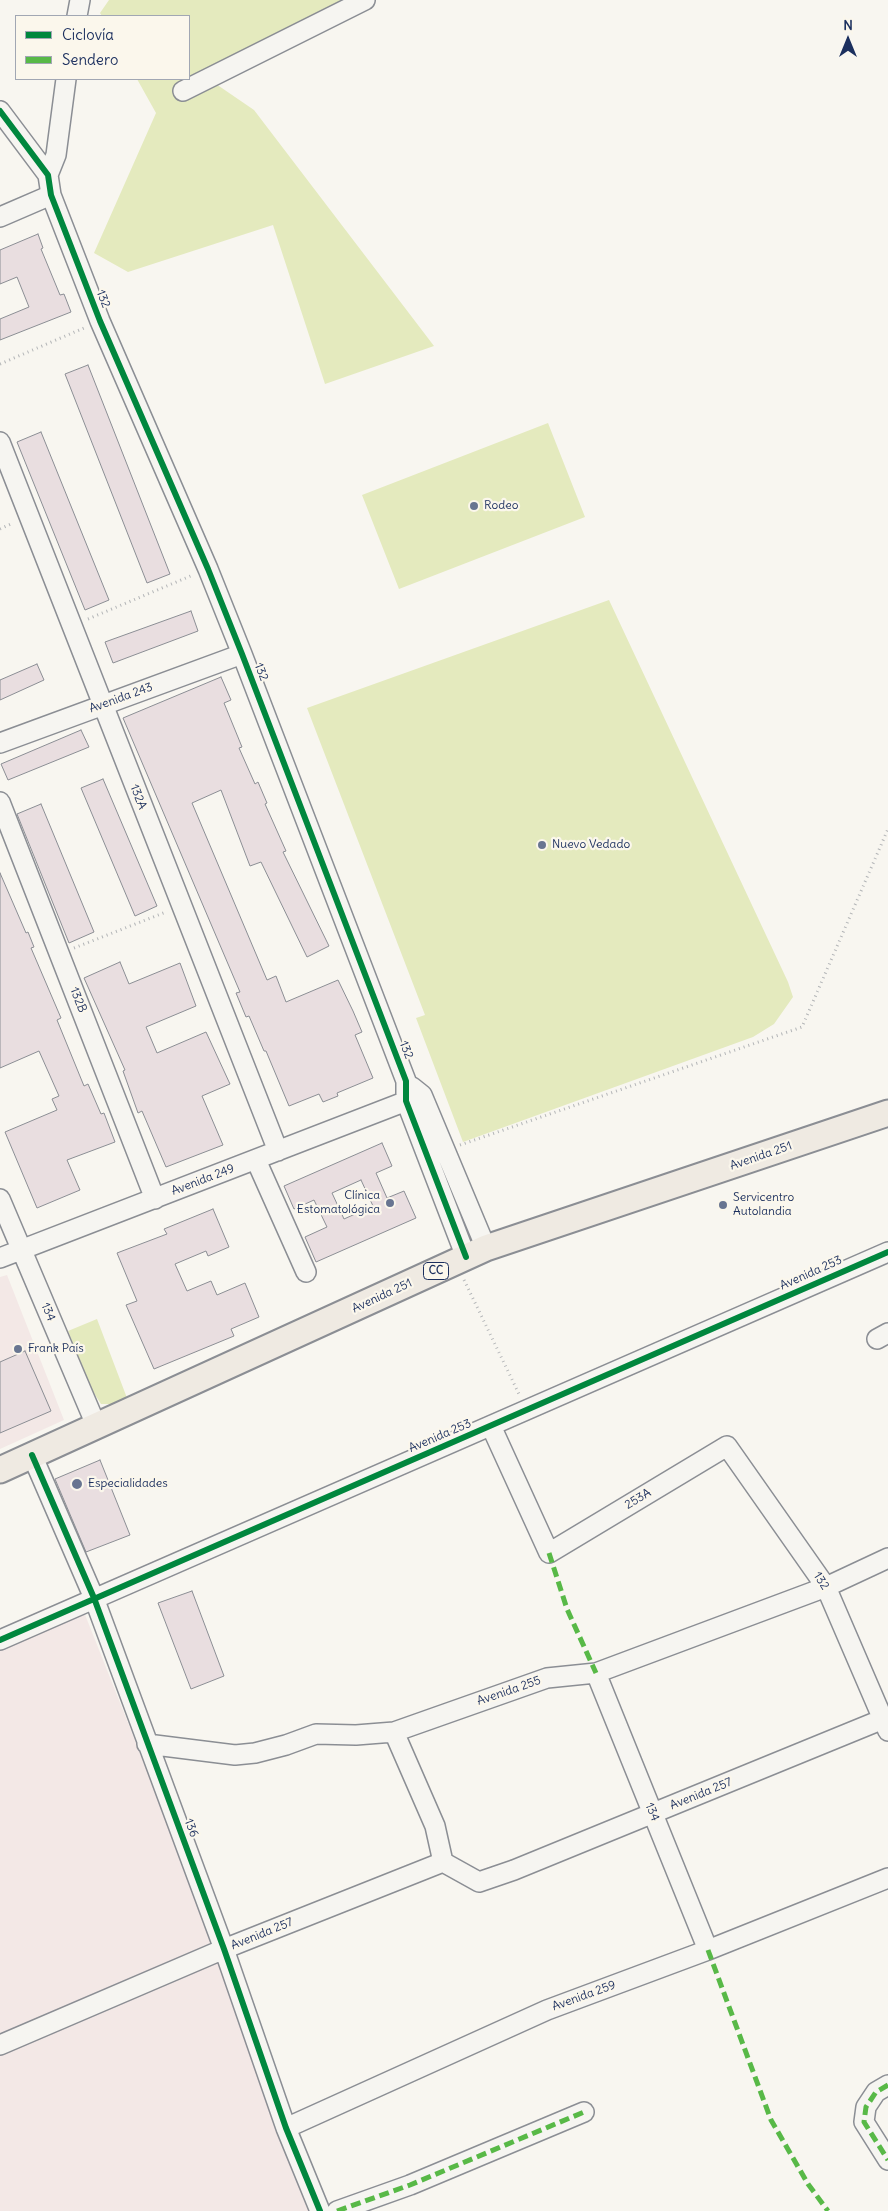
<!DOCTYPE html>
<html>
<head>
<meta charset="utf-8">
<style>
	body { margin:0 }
	#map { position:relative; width:888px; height:2211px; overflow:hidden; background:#f8f6f0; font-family:Delius,sans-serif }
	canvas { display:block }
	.legend { position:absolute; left:15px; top:15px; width:175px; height:65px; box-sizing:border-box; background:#fbf7ec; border:1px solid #a1a7b3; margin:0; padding:6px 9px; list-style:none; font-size:15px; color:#1b2f5e }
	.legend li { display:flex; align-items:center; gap:10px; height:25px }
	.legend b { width:25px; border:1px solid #a1a7b3 }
	.north { position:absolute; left:823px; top:15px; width:50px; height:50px; -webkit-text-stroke:4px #fbf7ec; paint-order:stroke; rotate:0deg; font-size:14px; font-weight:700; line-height:20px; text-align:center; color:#1b2f5e }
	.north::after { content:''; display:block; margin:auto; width:18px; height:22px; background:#1b2f5e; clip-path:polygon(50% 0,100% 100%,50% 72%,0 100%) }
</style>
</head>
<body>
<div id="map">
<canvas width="888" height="2211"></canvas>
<ul class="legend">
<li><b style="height:6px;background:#00873e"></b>Ciclovía</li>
<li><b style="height:6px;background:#58b947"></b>Sendero</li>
</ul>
<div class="north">N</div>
</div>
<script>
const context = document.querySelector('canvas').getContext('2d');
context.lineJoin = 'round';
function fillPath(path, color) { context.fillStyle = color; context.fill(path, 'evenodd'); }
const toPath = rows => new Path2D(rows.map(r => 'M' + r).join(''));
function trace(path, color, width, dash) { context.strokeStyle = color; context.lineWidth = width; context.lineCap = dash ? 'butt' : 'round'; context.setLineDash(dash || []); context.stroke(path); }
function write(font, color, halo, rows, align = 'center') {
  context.font = font + ' Delius,sans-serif'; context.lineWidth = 4.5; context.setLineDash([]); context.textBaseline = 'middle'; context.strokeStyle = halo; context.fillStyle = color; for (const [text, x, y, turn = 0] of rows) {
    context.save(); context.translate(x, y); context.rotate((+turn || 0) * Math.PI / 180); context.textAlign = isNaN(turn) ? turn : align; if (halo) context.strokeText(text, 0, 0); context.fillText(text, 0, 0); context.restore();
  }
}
const built = toPath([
	[7,1275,64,1420,0,1449,0,1277],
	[82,1607,242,2010,320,2211,0,2211,0,1643]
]);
const green = toPath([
	[109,0,376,0,216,84,254,110,434,346,325,384,273,225,128,272,94,253,156,113,137,79,189,79,189,16,102,16,100,13],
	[548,423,585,517,399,589,362,495],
	[609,600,788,982,793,997,774,1024,753,1037,463,1142,416,1018,425,1015,307,708],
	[97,1319,127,1398,113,1404,101,1404,92,1390,68,1331]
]);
const building = toPath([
	[38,234,43,248,41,249,60,295,64,294,71,312,0,340,0,319,29,307,17,277,0,284,0,250,38,234],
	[88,365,170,574,147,583,65,374,88,365],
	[41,432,109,600,85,610,17,442,41,432],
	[191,611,198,631,113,663,105,642,191,611],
	[37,664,44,680,0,700,0,680,37,664],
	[221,677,231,700,224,703,242,747,239,748,255,784,258,782,267,803,265,804,286,851,283,852,329,946,307,957,261,862,250,866,221,790,192,803,267,980,276,976,286,1002,338,980,353,1011,362,1032,355,1035,373,1078,337,1093,338,1096,323,1102,319,1094,289,1106,266,1051,264,1051,249,1016,246,1017,236,993,240,992,123,718,221,677],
	[81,730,89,747,8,780,1,764,81,730],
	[103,779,157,906,135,916,81,788,103,779],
	[41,804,94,932,69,943,17,814,41,804],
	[0,873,26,933,28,932,34,947,31,948,61,1018,57,1020,84,1086,88,1084,101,1114,104,1113,115,1142,67,1160,80,1190,37,1208,5,1132,57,1110,52,1099,59,1096,39,1051,0,1068,0,873],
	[120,962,129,984,180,963,196,1006,146,1027,157,1053,206,1032,230,1084,202,1096,223,1145,166,1167,142,1111,138,1113,123,1071,125,1070,84,978,120,962],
	[382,1143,392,1166,376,1173,387,1198,404,1191,416,1218,316,1262,305,1237,327,1227,314,1200,294,1209,284,1186,382,1143],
	[361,1180,373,1206,344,1219,332,1193,361,1180],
	[213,1209,229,1247,208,1256,206,1251,175,1264,187,1291,211,1281,217,1295,245,1283,259,1317,231,1329,234,1336,154,1369,126,1305,137,1301,117,1253,167,1234,164,1229,213,1209],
	[25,1351,51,1411,0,1433,0,1362,25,1351],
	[100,1460,130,1535,86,1552,55,1479,100,1460],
	[192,1591,224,1676,191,1689,158,1603,192,1591]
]);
const path = toPath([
	[0,364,84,328],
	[0,529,13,523],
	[88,619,193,575],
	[74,948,166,912],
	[460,1145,802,1027,888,829],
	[464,1280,519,1394]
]);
const minor = toPath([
	[77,16,80,0],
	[183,91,365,0],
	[0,111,48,175,51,195,100,321,208,569,242,654,406,1081,406,1101,466,1257],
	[48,175,56,155,66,79],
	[0,217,51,195],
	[0,442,278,1151],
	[0,743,242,654],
	[0,802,155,1199],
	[412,1087,422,1095,486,1248],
	[256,1160,306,1272],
	[0,1199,96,1425],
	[0,1258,422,1095],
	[877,1339,888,1333],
	[491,1426,549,1553,727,1446,826,1587,888,1731],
	[32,1455,94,1598,224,1949,286,2128,320,2211],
	[0,1640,888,1252],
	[596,1673,708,1950],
	[394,1732,435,1826,443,1862,479,1882,514,1870,888,1717],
	[147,1744,235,1755,255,1753,286,1745,316,1734,356,1735,394,1732,547,1678,596,1673,826,1587,888,1558],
	[0,2045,224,1949,443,1862],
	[888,2085,876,2092,866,2107,864,2122,888,2160],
	[286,2128,547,2010,708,1950,888,1878],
	[337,2211,410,2185,584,2112]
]);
const major = toPath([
	[0,1470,486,1248,888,1113]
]);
const quiet = toPath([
	[549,1553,567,1609,596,1673],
	[708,1950,771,2120,808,2184,828,2211],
	[888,2085,876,2092,866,2107,864,2122,888,2160],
	[337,2211,410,2185,584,2112]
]);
const cycleway = toPath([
	[0,111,48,175,51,195,100,321,208,569,242,654,406,1081,406,1101,466,1257],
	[32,1455,94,1598,224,1949,286,2128,320,2211],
	[0,1640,888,1252]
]);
const markers = [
	[474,506,5,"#687591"],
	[542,845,5,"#687591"],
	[390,1203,5,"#687591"],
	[723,1205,5,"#687591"],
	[18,1349,5,"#687591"],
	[77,1484,6,"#687591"]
];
const shields = [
	[436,1271,25]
];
const shieldNames = [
	["CC",436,1271]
];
const streetNames = [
	["132",103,299,69],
	["132",261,672,69],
	["Avenida 243",121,698,-20],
	["132A",138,797,69],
	["132B",78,1000,69],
	["132",406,1050,69],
	["Avenida 251",761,1156,-19],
	["Avenida 249",203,1180,-21],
	["Avenida 253",811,1273,-24],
	["Avenida 251",382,1296,-25],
	["134",48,1312,68],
	["Avenida 253",440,1436,-23],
	["253A",638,1499,-31],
	["132",821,1581,58],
	["Avenida 255",509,1691,-19],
	["Avenida 257",701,1794,-22],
	["134",652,1812,68],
	["136",191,1828,69],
	["Avenida 257",262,1934,-22],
	["Avenida 259",584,1996,-20]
];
const poiNames = [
	["Rodeo",484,506],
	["Nuevo Vedado",552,845],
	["Clínica",380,1196,"right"],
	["Estomatológica",380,1210,"right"],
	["Servicentro",733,1198],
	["Autolandia",733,1212],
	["Frank País",28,1349],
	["Especialidades",88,1484]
];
fillPath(built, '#f3e8e6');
fillPath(green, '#e4eabe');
fillPath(building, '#e9dee0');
trace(building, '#8b8e94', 1);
trace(minor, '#8b8e94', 22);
trace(major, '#8b8e94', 29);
trace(path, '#b3b5b7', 3, [1, 4]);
trace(minor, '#f6f5f1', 19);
trace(major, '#efeae2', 25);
trace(quiet, '#58b947', 5, [10, 5]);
trace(cycleway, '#00873e', 6);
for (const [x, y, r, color] of markers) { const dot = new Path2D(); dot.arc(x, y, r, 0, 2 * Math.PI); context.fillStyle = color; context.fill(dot); trace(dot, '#fbf7ec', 2); }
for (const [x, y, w] of shields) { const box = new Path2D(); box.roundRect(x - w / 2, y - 8.5, w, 17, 4); context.fillStyle = '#fbf7ec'; context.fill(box); trace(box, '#1b2f5e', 1); }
write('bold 11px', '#1b2f5e', null, shieldNames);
write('12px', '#1b2f5e', '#fbf7ec', streetNames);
write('12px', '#1b2f5e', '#fbf7ec', poiNames, 'left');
</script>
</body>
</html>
